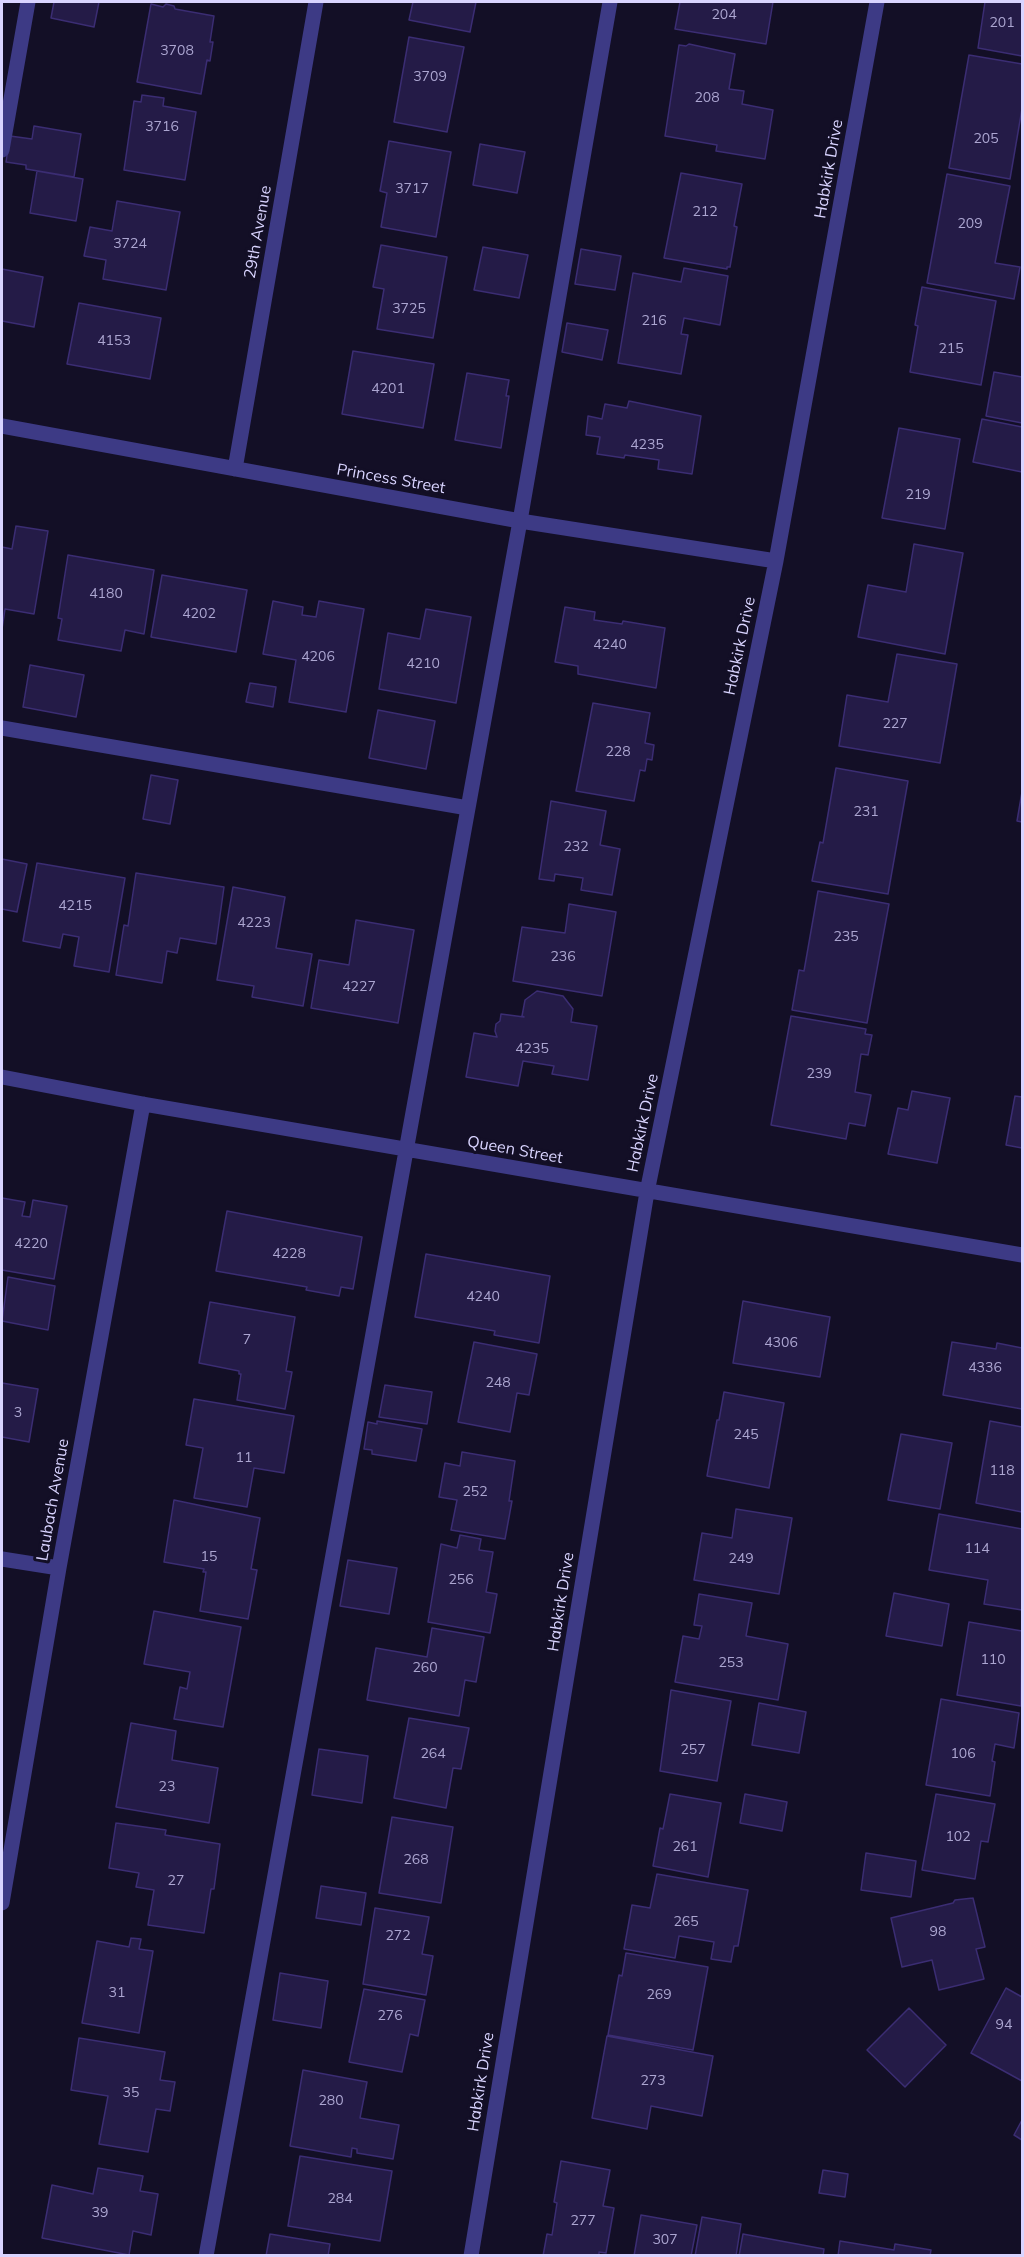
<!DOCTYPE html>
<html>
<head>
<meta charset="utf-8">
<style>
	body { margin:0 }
	#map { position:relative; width:1024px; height:2257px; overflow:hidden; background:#130f26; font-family:Mulish,sans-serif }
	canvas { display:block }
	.frame { position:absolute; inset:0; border:3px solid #d9d4ff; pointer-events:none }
</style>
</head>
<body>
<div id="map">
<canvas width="1024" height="2257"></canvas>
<div class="frame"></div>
</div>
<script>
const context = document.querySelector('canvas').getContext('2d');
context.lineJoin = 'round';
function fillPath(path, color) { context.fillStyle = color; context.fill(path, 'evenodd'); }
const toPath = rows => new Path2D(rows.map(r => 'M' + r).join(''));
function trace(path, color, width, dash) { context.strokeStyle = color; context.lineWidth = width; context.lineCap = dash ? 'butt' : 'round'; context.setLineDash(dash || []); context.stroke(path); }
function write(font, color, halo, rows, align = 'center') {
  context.font = font + ' Mulish,sans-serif'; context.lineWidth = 6; context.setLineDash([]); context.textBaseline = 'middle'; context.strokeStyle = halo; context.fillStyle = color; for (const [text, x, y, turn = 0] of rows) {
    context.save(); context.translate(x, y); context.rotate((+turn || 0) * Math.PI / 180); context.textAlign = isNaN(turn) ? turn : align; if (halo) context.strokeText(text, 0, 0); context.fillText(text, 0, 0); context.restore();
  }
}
const building = toPath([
	[54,2,99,2,94,27,51,18,54,2],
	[413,2,476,2,470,32,409,20,413,2],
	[680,2,773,2,766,44,675,29,680,2],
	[982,2,1022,2,1022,56,978,48,985,2,982,2],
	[151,4,163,7,166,4,174,6,175,9,214,16,210,42,213,42,210,61,207,60,201,94,137,82,151,4],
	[409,37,464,47,447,132,394,122,409,37],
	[689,44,735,54,729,89,744,91,742,104,773,110,765,159,716,151,717,145,665,136,679,45,686,46,689,44],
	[969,55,1022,64,1022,109,1010,179,949,168,969,55],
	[142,95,164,98,163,106,196,112,185,180,124,170,134,101,141,102,142,95],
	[34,126,81,134,74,177,26,169,26,165,6,162,10,136,32,139,34,126],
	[389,141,451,152,436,237,381,227,387,193,380,191,389,141],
	[480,144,525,152,517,193,473,185,480,144],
	[37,171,83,179,76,221,30,213,37,171],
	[681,173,742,184,734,226,737,227,730,267,727,267,727,269,664,258,681,173],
	[947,174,1010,186,995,263,1020,267,1014,299,927,283,947,174],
	[117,201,180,212,166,290,103,279,106,260,84,256,90,227,112,231,117,201],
	[381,245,447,257,433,338,377,329,384,289,373,287,381,245],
	[483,247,528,255,519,298,474,290,483,247],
	[581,249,621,256,615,290,575,284,581,249],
	[684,268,728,276,720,325,684,318,681,334,688,335,681,374,618,363,633,273,681,282,684,268],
	[2,269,43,277,34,327,2,321,2,269],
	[922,287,996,301,981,385,910,372,918,326,915,325,922,287],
	[79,303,161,318,150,379,67,364,79,303],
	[567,323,608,330,602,360,562,352,567,323],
	[353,351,434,364,423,428,342,414,353,351],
	[994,372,1022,377,1022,423,986,416,994,372],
	[467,373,509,380,506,396,509,396,501,448,455,440,467,373],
	[629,401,701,416,692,474,658,469,659,460,625,455,624,458,597,454,600,437,586,435,588,416,602,419,605,404,627,408,629,401],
	[982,419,1022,427,1022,472,973,462,982,419],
	[899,428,960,439,945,529,882,518,899,428],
	[16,526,48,531,34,614,5,609,2,629,2,547,12,549,16,526],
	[914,544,963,553,945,654,858,637,868,585,906,592,914,544],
	[68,555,154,570,144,634,125,630,121,651,58,640,62,619,58,618,68,555],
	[162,575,247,590,236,652,151,637,162,575],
	[273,601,303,607,302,615,316,617,319,601,364,609,346,712,289,702,296,660,263,654,273,601],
	[565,607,595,612,594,620,622,624,623,621,665,628,656,688,578,674,578,666,555,662,565,607],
	[426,609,471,617,456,703,379,689,388,633,420,639,426,609],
	[897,654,957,664,940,763,839,746,847,695,888,702,897,654],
	[30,665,84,675,76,717,23,707,30,665],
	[250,683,276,687,273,707,246,702,250,683],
	[593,703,650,713,645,743,654,745,652,760,647,759,645,771,640,770,634,801,576,791,593,703],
	[378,710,435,721,426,769,369,758,378,710],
	[836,768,908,781,888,894,812,881,820,842,823,843,836,768],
	[151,775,178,780,170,824,143,819,151,775],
	[1022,792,1022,822,1017,821,1022,792],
	[551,801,606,811,600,845,620,849,612,895,581,890,583,878,555,874,554,881,539,879,551,801],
	[2,859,27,864,17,912,2,909,2,859],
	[37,863,125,878,109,972,74,966,79,937,63,934,60,948,23,941,37,863],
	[136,873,224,887,216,944,180,938,177,953,167,951,162,983,116,975,124,925,128,926,136,873],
	[233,887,285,897,276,948,312,954,303,1006,252,997,254,986,217,980,233,887],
	[818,891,889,904,867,1023,792,1010,799,970,804,971,818,891],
	[569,904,616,912,602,996,513,981,522,927,565,933,569,904],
	[356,920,414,930,398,1023,311,1008,319,960,349,965,356,920],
	[537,991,563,996,573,1009,571,1022,597,1026,588,1080,552,1074,554,1066,523,1061,518,1086,466,1077,474,1033,497,1037,495,1031,496,1024,500,1021,501,1014,524,1017,522,1016,525,1000,537,991],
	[791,1016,866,1029,865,1034,872,1035,868,1055,861,1054,855,1092,871,1095,865,1126,849,1123,846,1139,771,1125,791,1016],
	[912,1091,950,1098,937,1163,888,1154,898,1108,908,1110,912,1091],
	[1015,1096,1022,1097,1022,1148,1006,1145,1015,1096],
	[2,1198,25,1202,22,1216,30,1217,33,1200,67,1206,54,1279,2,1270,2,1198],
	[227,1211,362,1237,353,1289,341,1287,339,1296,306,1290,307,1287,216,1271,227,1211],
	[426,1254,550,1276,539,1343,494,1335,495,1331,415,1317,426,1254],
	[8,1277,55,1286,48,1330,2,1321,8,1277],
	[743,1301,830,1317,820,1377,733,1363,743,1301],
	[210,1302,295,1317,286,1371,292,1372,285,1409,237,1400,241,1374,239,1374,239,1371,199,1363,210,1302],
	[474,1342,537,1354,529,1395,517,1393,510,1432,458,1422,474,1342],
	[952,1342,996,1349,997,1343,1022,1348,1022,1409,943,1395,952,1342],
	[2,1383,38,1389,29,1442,2,1437,2,1383],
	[385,1385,432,1392,427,1424,379,1417,385,1385],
	[724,1392,784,1403,769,1488,707,1476,717,1420,719,1420,724,1392],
	[194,1399,294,1416,284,1473,254,1468,247,1507,194,1498,203,1448,186,1445,194,1399],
	[377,1421,422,1429,416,1461,372,1454,372,1450,364,1449,368,1422,377,1424,377,1421],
	[990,1421,1022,1427,1022,1512,976,1503,990,1421],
	[901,1434,952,1443,940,1509,888,1500,901,1434],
	[462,1452,515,1461,509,1501,512,1501,505,1539,451,1530,457,1500,439,1497,445,1463,460,1466,462,1452],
	[174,1500,260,1518,251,1569,257,1570,248,1619,200,1611,206,1572,203,1572,204,1569,164,1562,174,1500],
	[736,1509,792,1518,779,1594,694,1580,702,1533,732,1538,736,1509],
	[939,1514,1022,1529,1022,1610,984,1604,988,1580,929,1570,939,1514],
	[460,1535,481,1539,479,1550,493,1552,486,1592,497,1594,490,1633,428,1622,441,1544,457,1548,460,1535],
	[348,1560,397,1568,389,1614,340,1606,348,1560],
	[894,1593,949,1604,942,1646,886,1636,894,1593],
	[699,1594,752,1603,746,1636,788,1644,778,1700,675,1682,683,1636,699,1639,702,1626,694,1625,699,1594],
	[154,1611,241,1627,223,1727,174,1719,180,1687,187,1689,190,1672,144,1664,154,1611],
	[969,1622,1022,1631,1021,1706,957,1695,969,1622],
	[432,1628,484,1637,476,1682,465,1680,459,1716,367,1700,376,1648,427,1657,432,1628],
	[671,1690,731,1701,717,1781,660,1771,671,1690],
	[941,1699,1019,1713,1014,1748,995,1744,992,1761,995,1762,990,1796,926,1785,941,1699],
	[759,1703,806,1712,799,1753,752,1745,759,1703],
	[409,1718,469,1728,461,1769,453,1768,446,1808,394,1798,409,1718],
	[131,1723,176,1731,172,1760,218,1768,209,1823,116,1807,131,1723],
	[319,1749,368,1756,362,1803,312,1795,319,1749],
	[670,1794,721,1803,708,1877,653,1866,660,1828,663,1829,670,1794],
	[745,1794,787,1802,782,1831,740,1823,745,1794],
	[936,1794,995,1804,988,1842,981,1841,975,1879,922,1870,936,1794],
	[392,1817,453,1827,441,1903,379,1893,392,1817],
	[116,1823,166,1830,165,1835,220,1844,214,1889,211,1889,204,1933,148,1925,154,1890,136,1887,139,1873,109,1868,116,1823],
	[866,1853,916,1861,911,1897,861,1890,866,1853],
	[657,1874,748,1890,738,1946,734,1946,731,1962,711,1959,714,1942,679,1936,675,1958,624,1949,632,1905,650,1908,657,1874],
	[321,1886,366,1893,361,1925,316,1918,321,1886],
	[973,1898,985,1947,976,1949,984,1979,939,1990,932,1960,902,1967,891,1918,953,1903,955,1900,973,1898],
	[375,1908,429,1917,422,1954,433,1956,426,1995,363,1984,375,1908],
	[131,1938,141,1939,139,1949,153,1951,139,2033,82,2023,97,1941,129,1947,131,1938],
	[626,1953,708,1967,693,2050,608,2035,619,1975,622,1976,626,1953],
	[280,1973,328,1981,321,2028,273,2020,280,1973],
	[1006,1988,1022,1997,1022,2081,971,2053,1006,1988],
	[364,1989,425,2000,418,2036,410,2034,402,2072,349,2062,364,1989],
	[909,2008,946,2045,905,2087,867,2050,909,2008],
	[607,2036,713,2056,702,2116,651,2106,647,2129,592,2118,607,2036],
	[79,2038,165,2052,160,2080,175,2082,170,2111,156,2109,148,2152,99,2144,108,2096,71,2090,79,2038],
	[303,2070,367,2082,360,2118,399,2125,393,2159,357,2153,357,2149,352,2148,351,2157,290,2146,303,2070],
	[1022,2120,1022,2140,1014,2135,1022,2120],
	[300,2156,392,2171,380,2241,288,2226,300,2156],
	[561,2161,610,2170,603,2206,614,2208,606,2253,599,2252,599,2256,543,2256,547,2234,552,2235,557,2203,554,2202,561,2161],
	[98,2168,143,2176,140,2191,158,2194,151,2235,133,2231,129,2255,42,2238,52,2185,93,2194,98,2168],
	[823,2170,848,2174,845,2197,819,2193,823,2170],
	[641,2215,697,2225,691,2256,634,2256,641,2215],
	[702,2217,741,2224,736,2256,695,2256,702,2217],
	[270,2234,330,2244,328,2256,266,2256,270,2234],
	[743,2234,824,2249,823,2256,739,2256,743,2234],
	[840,2241,894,2250,895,2244,931,2250,930,2256,838,2256,840,2241]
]);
const minor = toPath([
	[2,150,28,2],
	[2,426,520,521,776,561],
	[235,469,316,2],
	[2,728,468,808],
	[2,1077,143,1104,1022,1255],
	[2,1559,59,1568],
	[2,1903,59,1568,143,1104],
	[206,2256,520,521,610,2],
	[471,2256,647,1192,776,561,877,2]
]);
const numberNames = [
	["204",724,15],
	["201",1002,23],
	["3708",177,51],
	["3709",430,77],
	["208",707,98],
	["3716",162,127],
	["205",986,139],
	["3717",412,189],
	["212",705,212],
	["209",970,224],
	["3724",130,244],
	["3725",409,309],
	["216",654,321],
	["4153",114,341],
	["215",951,349],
	["4201",388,389],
	["4235",647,445],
	["219",918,495],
	["4180",106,594],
	["4202",199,614],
	["4240",610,645],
	["4206",318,657],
	["4210",423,664],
	["227",895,724],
	["228",618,752],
	["231",866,812],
	["232",576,847],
	["4215",75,906],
	["4223",254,923],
	["235",846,937],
	["236",563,957],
	["4227",359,987],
	["4235",532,1049],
	["239",819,1074],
	["4220",31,1244],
	["4228",289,1254],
	["4240",483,1297],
	["7",247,1340],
	["4306",781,1343],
	["4336",985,1368],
	["248",498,1383],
	["3",18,1413],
	["245",746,1435],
	["11",244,1458],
	["118",1002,1471],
	["252",475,1492],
	["114",977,1549],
	["15",209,1557],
	["249",741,1559],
	["256",461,1580],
	["110",993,1660],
	["253",731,1663],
	["260",425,1668],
	["257",693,1750],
	["264",433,1754],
	["106",963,1754],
	["23",167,1787],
	["102",958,1837],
	["261",685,1847],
	["268",416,1860],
	["27",176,1881],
	["265",686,1922],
	["98",938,1932],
	["272",398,1936],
	["31",117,1993],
	["269",659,1995],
	["276",390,2016],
	["94",1004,2025],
	["273",653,2081],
	["35",131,2093],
	["280",331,2101],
	["284",340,2199],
	["39",100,2213],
	["277",583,2221],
	["307",665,2240]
];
const streetNames = [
	["Habkirk Drive",829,169,-80],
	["29th Avenue",258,232,-80],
	["Princess Street",391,479,10],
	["Habkirk Drive",740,646,-78],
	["Habkirk Drive",643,1123,-78],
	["Queen Street",515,1150,10],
	["Laubach Avenue",53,1500,-80],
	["Habkirk Drive",561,1602,-81],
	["Habkirk Drive",481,2082,-81]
];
fillPath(building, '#241b47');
trace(building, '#3b2d73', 1.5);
trace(minor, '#3d3a85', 15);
write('14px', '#aca6d1', null, numberNames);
write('16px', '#d9d4ff', '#130f26', streetNames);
</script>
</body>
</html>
